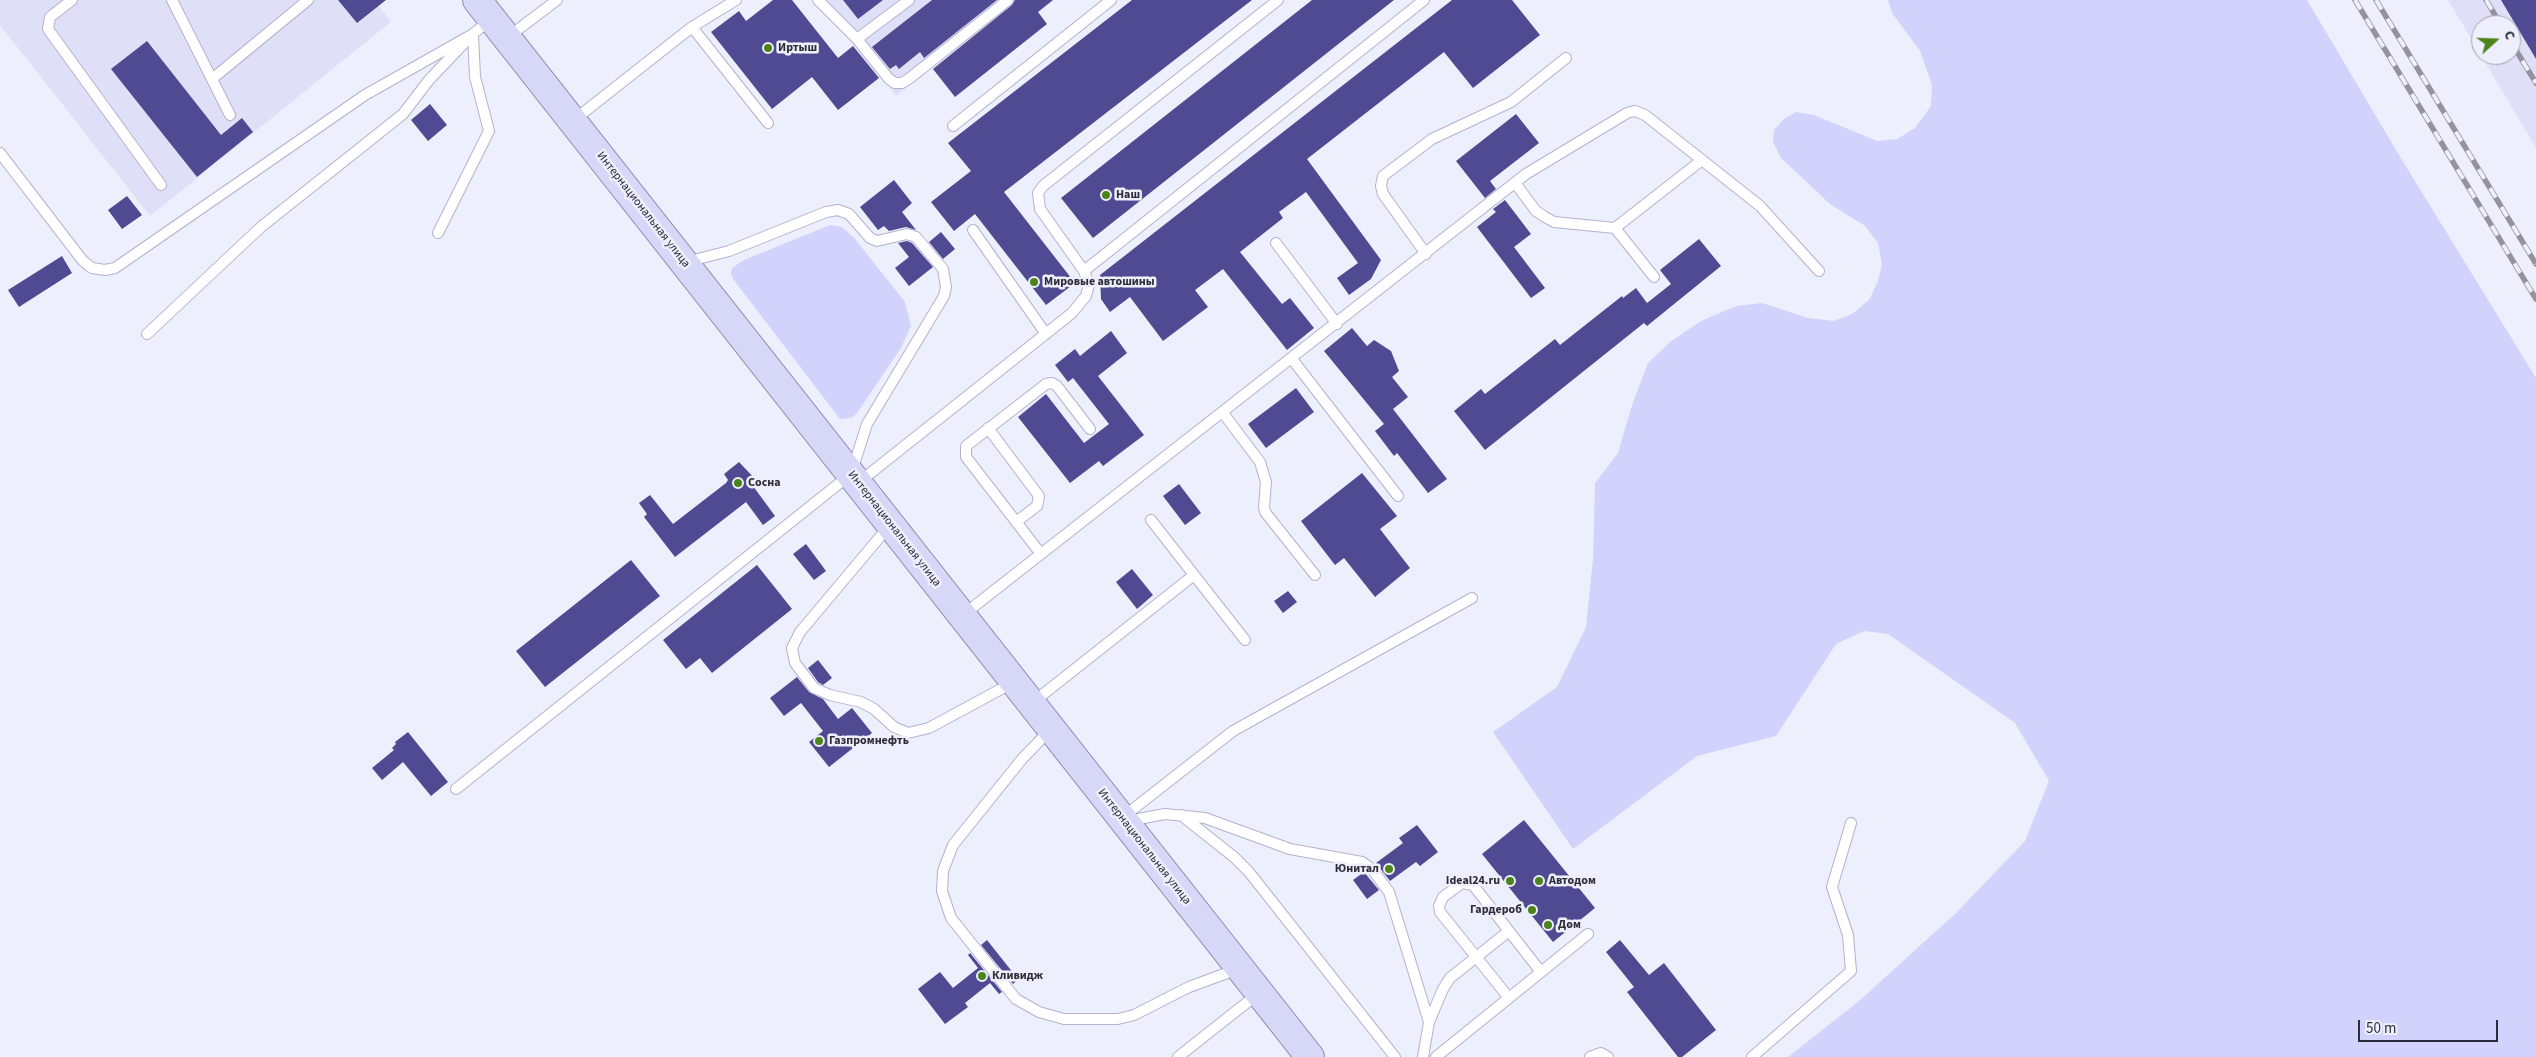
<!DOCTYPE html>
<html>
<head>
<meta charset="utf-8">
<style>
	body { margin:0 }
	#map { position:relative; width:2536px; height:1057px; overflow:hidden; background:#eeeffc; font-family:"Source Sans 3",sans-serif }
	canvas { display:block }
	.north { position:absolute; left:2471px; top:15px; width:50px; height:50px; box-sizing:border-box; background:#eeeffc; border:1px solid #a1a1ae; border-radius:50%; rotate:70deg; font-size:14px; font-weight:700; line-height:20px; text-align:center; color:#2d2d39 }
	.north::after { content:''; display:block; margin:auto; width:18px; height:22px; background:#4c831b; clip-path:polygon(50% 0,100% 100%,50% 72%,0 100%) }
	.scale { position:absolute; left:2358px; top:1020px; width:140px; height:22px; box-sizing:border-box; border:2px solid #2d2d39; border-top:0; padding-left:6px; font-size:15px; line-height:18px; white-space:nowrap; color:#2d2d39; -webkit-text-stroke:4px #eeeffc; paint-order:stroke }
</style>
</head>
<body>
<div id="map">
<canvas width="2536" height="1057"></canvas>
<div class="north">С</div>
<div class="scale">50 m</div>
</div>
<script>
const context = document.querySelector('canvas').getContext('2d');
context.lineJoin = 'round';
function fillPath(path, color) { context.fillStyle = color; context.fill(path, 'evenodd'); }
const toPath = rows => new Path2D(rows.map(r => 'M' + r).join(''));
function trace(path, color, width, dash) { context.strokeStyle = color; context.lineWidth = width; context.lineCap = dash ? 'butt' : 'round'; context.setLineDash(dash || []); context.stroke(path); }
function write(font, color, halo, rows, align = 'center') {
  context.font = font + ' "Source Sans 3",sans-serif'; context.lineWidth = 5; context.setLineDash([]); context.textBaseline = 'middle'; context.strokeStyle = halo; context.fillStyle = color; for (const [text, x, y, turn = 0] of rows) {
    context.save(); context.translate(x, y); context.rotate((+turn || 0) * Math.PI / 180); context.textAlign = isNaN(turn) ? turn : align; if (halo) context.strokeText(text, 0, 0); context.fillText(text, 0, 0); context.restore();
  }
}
const built = toPath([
	[0,0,374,0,391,22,150,216,0,25],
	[821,0,1020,0,896,96],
	[2448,0,2536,0,2536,148],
	[2481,25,2511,25,2511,55,2481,55]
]);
const green = toPath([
	[1888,0,2307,0,2402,160,2536,378,2536,1057,1788,1057,1859,1001,1956,913,2025,841,2049,781,2015,723,1888,634,1864,631,1836,644,1776,736,1697,756,1573,849,1493,732,1557,687,1586,627,1593,559,1595,483,1618,453,1632,405,1648,363,1670,342,1701,321,1736,306,1762,303,1808,318,1834,321,1852,314,1869,300,1878,281,1882,264,1878,243,1865,226,1830,204,1781,158,1773,142,1774,130,1784,119,1796,112,1814,115,1877,141,1897,139,1915,128,1931,106,1932,85,1920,51,1892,13],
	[830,225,842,227,855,239,905,302,911,326,901,348,857,413,853,417,844,419,840,419,733,279,731,274,732,268,744,260]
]);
const building = toPath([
	[338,0,386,0,357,23],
	[773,0,792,0,838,58,853,46,879,78,838,110,812,77,772,109,711,32,739,11,746,21],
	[843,0,883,0,858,19],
	[932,0,997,0,924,58,920,52,899,69,896,65,890,69,872,47],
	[1015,0,1053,0,1038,12,1047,24,955,97,933,69,1012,5],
	[1132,0,1252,0,1004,192,1075,283,1046,305,975,214,954,231,931,202,971,171,948,143],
	[1312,0,1394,0,1093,238,1061,198],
	[1452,0,1512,0,1540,35,1473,88,1444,52,1307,159,1381,260,1371,279,1349,295,1337,278,1358,263,1306,192,1279,212,1283,218,1240,252,1282,304,1290,298,1314,328,1287,350,1223,269,1195,290,1208,307,1163,341,1130,297,1110,312,1101,299,1100,275],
	[2501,0,2536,0,2536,59],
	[147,41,221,135,242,118,253,132,197,177,111,69],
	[430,104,447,125,428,141,411,120],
	[1516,114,1539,143,1490,181,1496,189,1485,198,1456,161],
	[894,180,912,203,902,212,916,230,906,227,889,231,884,226,878,230,860,207],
	[127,196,142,215,122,229,108,210],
	[1505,200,1531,234,1514,247,1545,288,1531,298,1477,227,1496,212,1493,209],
	[941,232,955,249,943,259,929,242],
	[1699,239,1721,266,1647,326,1644,323,1485,450,1454,411,1481,389,1485,394,1555,339,1560,345,1622,296,1623,298,1636,288,1647,303,1671,284,1660,270],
	[907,241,912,243,933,267,909,286,895,268,909,257,898,243],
	[62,256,72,273,19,307,8,290],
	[1352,328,1367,346,1374,340,1391,351,1399,371,1392,377,1408,397,1393,409,1447,479,1428,493,1397,453,1394,456,1375,431,1384,424,1324,351],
	[1111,331,1127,353,1098,376,1144,435,1103,466,1099,461,1070,483,1018,417,1046,394,1084,443,1109,424,1073,378,1068,382,1055,365,1075,349,1080,356],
	[1296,388,1314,412,1266,448,1248,424],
	[739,462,758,482,753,486,775,516,763,525,746,502,675,557,644,517,647,514,639,503,650,495,673,524,726,483,728,480,724,474],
	[1362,473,1397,516,1380,529,1410,568,1375,597,1344,558,1335,565,1301,521],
	[1179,484,1201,513,1185,525,1163,496],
	[806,544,826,571,814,580,793,554],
	[631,560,660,596,545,687,516,651],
	[757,565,792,609,712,673,700,658,686,669,663,640],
	[1132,569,1153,595,1137,609,1116,582],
	[1288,591,1297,602,1283,613,1274,601],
	[818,660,832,678,823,685,818,682,808,668],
	[797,677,809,692,823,699,838,719,852,708,872,733,829,767,809,742,823,731,801,703,784,716,770,698],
	[408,732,448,782,431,796,403,762,382,780,372,768,394,750,392,748,396,744,395,742],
	[1524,820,1595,908,1553,942,1482,854],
	[1417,825,1438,852,1420,866,1416,862,1390,881,1376,863,1403,843,1399,838],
	[1364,872,1379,890,1367,899,1353,880],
	[987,940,1018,979,1013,984,981,945],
	[1620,940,1649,975,1664,963,1716,1030,1682,1057,1678,1057,1627,992,1634,987,1606,952],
	[970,953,1002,992,999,994,990,983,965,1003,968,1007,945,1024,918,989,940,972,953,988,978,968,968,955]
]);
const service = toPath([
	[72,0,50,17,48,29,161,185],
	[172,0,230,115],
	[818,0,857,39],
	[909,0,857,39,889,79,895,83,902,83,910,78,1008,0],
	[1278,0,1043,186,1038,193,1040,209,1084,271,1424,0],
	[692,27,768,123],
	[508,37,557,0],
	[212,79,308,0],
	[574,120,692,27,736,0],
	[953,126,1111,0],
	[0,153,83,261,92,268,105,270,115,268,365,95,473,34,491,19],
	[1515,183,1536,211,1545,217,1554,222,1615,228,1702,160,1760,206,1819,271],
	[1615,228,1654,277],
	[973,230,1046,334],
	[438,233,489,131,475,77,473,34],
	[1276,243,1337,324],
	[1426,254,1383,194,1381,186,1383,176,1432,139,1511,102,1566,58],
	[147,334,261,227,403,114,429,80,466,41],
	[1292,359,1398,496],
	[1223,413,1260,462,1266,482,1264,507,1265,512,1315,575],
	[988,428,1039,496,1037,506,1016,522],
	[858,483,1072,313,1086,296,1089,285,1084,271],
	[1151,520,1245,640],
	[890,525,800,632,792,648,795,663,814,688,830,695,861,702,874,709,894,727,908,733,929,728,1014,682],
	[1041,554,966,457,966,446,1046,384,1052,383,1057,386,1090,429],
	[963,615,1526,174,1627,113,1635,111,1645,115,1702,160],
	[1032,703,1194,575],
	[1050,730,1022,759,953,845,943,871,942,891,951,918,1016,999,1039,1012,1064,1019,1118,1019,1134,1015,1189,987,1238,969],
	[456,789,851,474,867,424,944,296,946,287,943,269,916,237,907,234,877,241,870,238,849,214,838,210,826,212,729,251,686,262],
	[1181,815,1234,857,1249,872,1395,1057],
	[1123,817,1233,731,1472,598],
	[1128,821,1165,814,1205,818,1290,849,1362,862,1372,869,1389,892,1429,1022],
	[1509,998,1440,912,1439,906,1443,897,1462,883,1473,885,1541,972],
	[1178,1057,1259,993],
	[1423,1057,1429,1022,1443,989,1450,978,1509,931],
	[1436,1057,1588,934],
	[1590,1057,1601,1053,1608,1057],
	[1752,1057,1851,971,1848,935,1832,887,1851,823]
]);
const primary = toPath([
	[477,0,1310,1057]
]);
const rail = toPath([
	[2355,0,2536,299],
	[2376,0,2536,264],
	[2486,0,2501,25],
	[2511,42,2536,83]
]);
const markers = [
	[768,48,5,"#4c831b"],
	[1106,195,5,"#4c831b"],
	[1034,282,5,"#4c831b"],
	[738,483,5,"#4c831b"],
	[819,741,5,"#4c831b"],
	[1389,869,5,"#4c831b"],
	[1510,881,5,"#4c831b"],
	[1539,881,5,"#4c831b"],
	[1532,910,5,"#4c831b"],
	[1548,925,5,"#4c831b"],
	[982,976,5,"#4c831b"]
];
const poiNames = [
	["Иртыш",778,48],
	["Наш",1116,195],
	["Мировые автошины",1044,282],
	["Сосна",748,483],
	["Газпромнефть",829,741],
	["Юнитал",1379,869,"right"],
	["Ideal24.ru",1500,881,"right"],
	["Автодом",1549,881],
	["Гардероб",1522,910,"right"],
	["Дом",1558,925],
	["Кливидж",992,976]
];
const streetNames = [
	["Интернациональная улица",643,210,52],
	["Интернациональная улица",894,529,52],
	["Интернациональная улица",1144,847,52]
];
fillPath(built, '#dfe0f8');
fillPath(green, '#d2d3fc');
fillPath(building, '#4f4a92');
trace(service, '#b1b2d1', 12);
trace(primary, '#8b8bb1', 30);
trace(service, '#fff', 10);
trace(primary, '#d7d8f7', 28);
trace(rail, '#9393a0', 5.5);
trace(rail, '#eeeffc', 4, [11]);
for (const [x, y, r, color] of markers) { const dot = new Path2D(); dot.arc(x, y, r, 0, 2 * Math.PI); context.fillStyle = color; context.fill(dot); trace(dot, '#eeeffc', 2); }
write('bold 12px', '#2d2d39', '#eeeffc', poiNames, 'left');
write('12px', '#2d2d39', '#eeeffc', streetNames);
</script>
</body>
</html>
